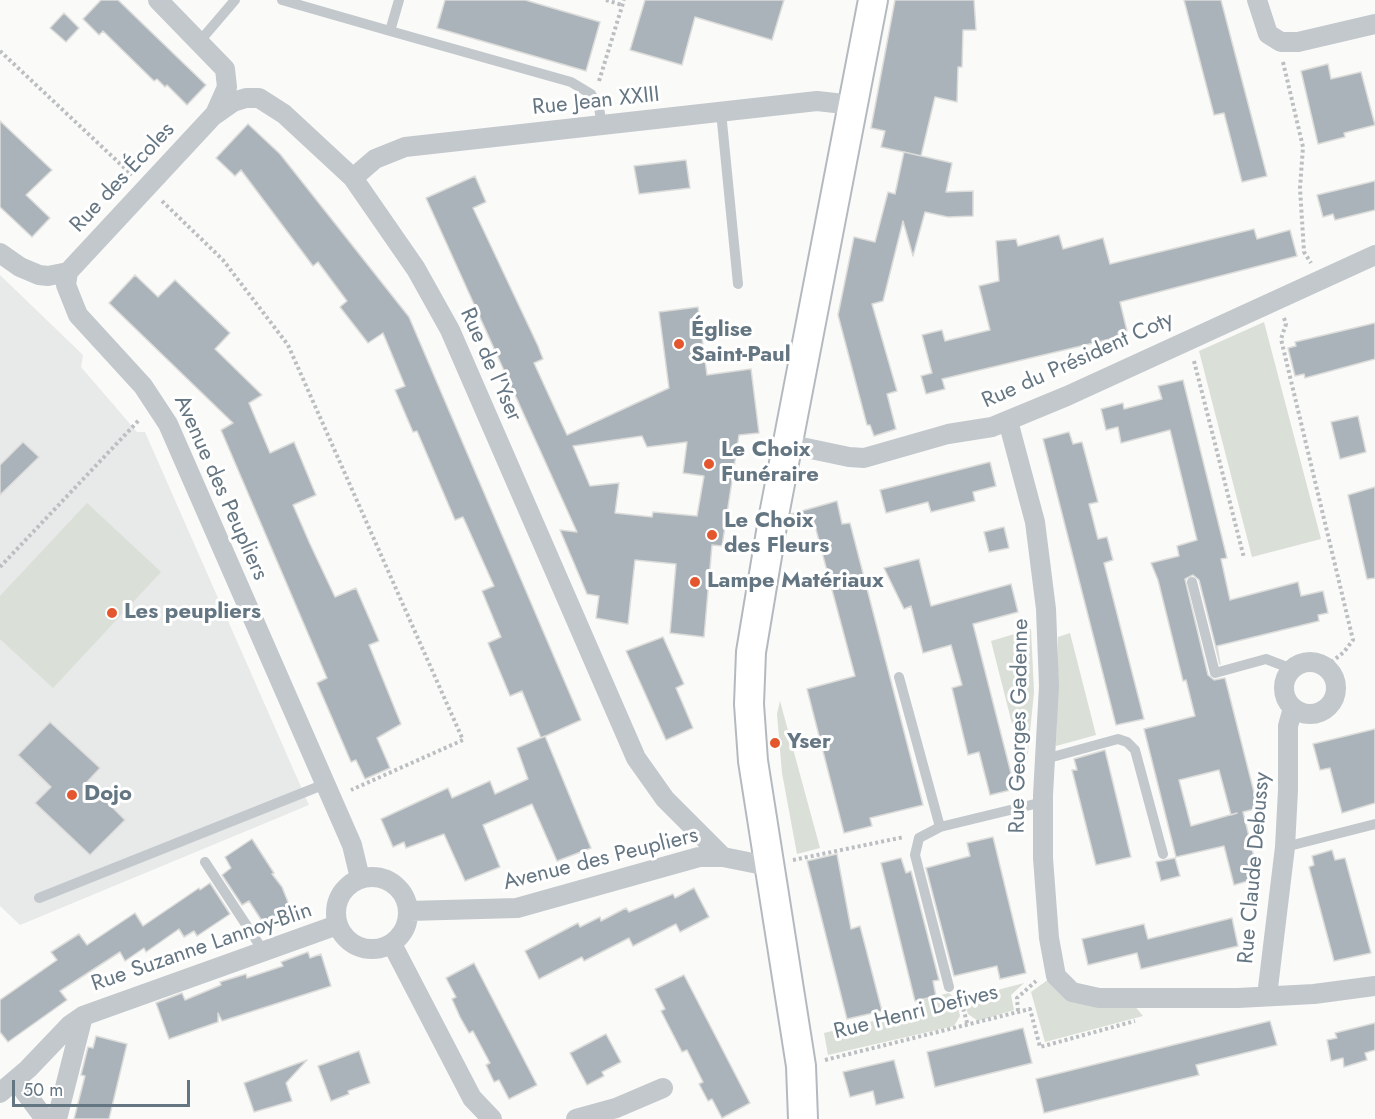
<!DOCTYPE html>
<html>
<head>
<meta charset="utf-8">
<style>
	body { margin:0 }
	#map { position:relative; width:1375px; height:1119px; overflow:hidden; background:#fafaf8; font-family:Jost,sans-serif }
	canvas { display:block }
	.scale { position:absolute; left:12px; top:1080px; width:178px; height:27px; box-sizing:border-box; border:3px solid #657683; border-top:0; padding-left:8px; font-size:18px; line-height:21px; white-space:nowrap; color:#657683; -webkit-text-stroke:4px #fff; paint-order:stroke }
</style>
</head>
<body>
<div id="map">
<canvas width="1375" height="1119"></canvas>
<div class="scale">50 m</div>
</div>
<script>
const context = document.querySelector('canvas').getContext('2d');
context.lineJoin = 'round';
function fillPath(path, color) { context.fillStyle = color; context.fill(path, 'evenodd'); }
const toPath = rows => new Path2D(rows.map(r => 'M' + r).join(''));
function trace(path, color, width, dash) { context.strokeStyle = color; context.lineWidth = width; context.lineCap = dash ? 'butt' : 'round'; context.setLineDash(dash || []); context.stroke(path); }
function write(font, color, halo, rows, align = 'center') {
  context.font = font + ' Jost,sans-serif'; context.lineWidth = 6; context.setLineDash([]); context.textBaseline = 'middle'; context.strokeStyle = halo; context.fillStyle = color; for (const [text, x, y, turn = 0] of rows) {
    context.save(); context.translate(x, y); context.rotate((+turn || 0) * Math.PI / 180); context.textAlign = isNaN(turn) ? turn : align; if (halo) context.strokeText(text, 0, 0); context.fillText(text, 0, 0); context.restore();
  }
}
const built = toPath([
	[0,275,83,355,81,367,137,432,145,432,309,805,20,925,0,906]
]);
const green = toPath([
	[1264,322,1321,539,1252,557,1199,351],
	[87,503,161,572,53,688,0,639,0,596],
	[1031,629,1034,692,1027,762,1022,763,991,641],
	[1070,633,1096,735,1056,746,1058,637],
	[780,701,820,848,797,854,782,773,777,714],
	[1049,979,1133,1004,1143,1016,1045,1042,1031,992],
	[1024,983,1011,995,1014,1010,978,1021,968,1014,963,999],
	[949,993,956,999,960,1016,954,1026,828,1055,824,1033,918,1010,916,1001]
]);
const building = toPath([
	[101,0,118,0,206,85,187,105,167,85,165,87,157,79,154,81,103,31,99,35,83,19,101,0],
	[445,0,525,0,600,22,586,71,437,28,445,0],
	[645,0,784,0,772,40,695,17,682,65,630,50,645,0],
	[895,0,974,0,976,30,963,30,962,67,958,67,957,102,935,97,921,156,904,152,952,163,946,192,973,191,973,216,948,217,925,212,913,256,903,221,883,301,872,304,897,391,887,394,896,429,874,436,870,425,867,425,838,315,854,237,875,242,888,192,895,194,904,152,881,147,885,131,871,128,895,0],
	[1184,0,1221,0,1267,176,1242,182,1224,113,1214,115,1184,0],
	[64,13,79,28,66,42,50,28,64,13],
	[1328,64,1331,79,1361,72,1375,125,1344,133,1345,137,1318,144,1301,71,1328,64],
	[0,121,52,170,26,195,50,218,32,237,0,207,0,121],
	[248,124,280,154,409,317,581,720,541,738,522,691,510,696,488,643,501,637,482,591,494,586,463,517,455,520,417,431,413,432,395,390,405,386,383,333,368,343,340,307,347,301,318,262,313,266,241,170,235,176,216,158,248,124],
	[686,160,690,188,639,194,634,166,686,160],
	[475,176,486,202,473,208,538,346,543,359,534,363,567,435,669,388,659,312,698,307,707,375,751,369,759,433,739,435,722,546,712,545,704,637,670,633,676,564,635,560,628,624,596,618,599,596,587,594,560,530,577,532,426,198,475,176],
	[642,436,647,447,687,442,683,473,704,476,697,516,653,512,652,517,615,513,619,483,590,486,573,446,642,436],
	[1375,181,1375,210,1335,220,1333,214,1323,217,1317,195,1375,181],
	[1254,229,1257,239,1290,230,1297,256,1120,302,1127,331,1118,333,1119,337,942,379,945,389,926,394,921,376,932,373,922,335,942,330,945,341,990,330,979,286,999,281,996,241,1016,239,1018,246,1059,235,1063,249,1103,238,1110,264,1254,229],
	[135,275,158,297,175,280,230,333,215,349,262,395,249,403,270,453,294,442,316,495,293,505,310,544,335,597,356,588,379,641,369,645,401,724,377,738,390,768,365,779,356,760,351,762,317,683,327,678,221,430,233,423,109,303,135,275],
	[1375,323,1375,359,1305,378,1304,374,1295,376,1288,348,1296,346,1295,342,1375,323],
	[1183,380,1227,558,1221,559,1230,600,1298,582,1301,596,1323,591,1328,613,1318,615,1319,621,1217,646,1220,664,1199,580,1193,575,1185,579,1208,675,1214,680,1225,678,1258,808,1243,812,1254,857,1249,859,1255,879,1234,885,1224,846,1176,857,1144,729,1195,716,1186,680,1183,681,1158,580,1151,563,1179,556,1177,546,1197,540,1170,430,1121,443,1118,427,1106,430,1101,409,1123,403,1124,409,1162,399,1158,386,1183,380],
	[1219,770,1231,815,1237,813,1191,826,1179,780,1219,770],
	[1358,416,1366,452,1340,459,1331,422,1358,416],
	[1069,432,1073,444,1082,442,1098,502,1089,504,1098,539,1107,537,1113,560,1104,563,1144,719,1116,725,1043,439,1069,432],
	[23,442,39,457,0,495,0,465,23,442],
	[990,462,996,486,973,492,975,501,931,512,928,502,886,513,880,490,990,462],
	[1375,487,1375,578,1367,579,1348,495,1375,487],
	[837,501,842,524,850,523,923,805,870,818,872,826,844,833,807,689,855,676,814,522,791,514,837,501],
	[1004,527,1009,548,989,552,984,532,1004,527],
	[919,559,931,606,1011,584,1018,612,973,624,1015,789,990,795,979,752,968,755,952,688,962,685,951,645,923,653,911,606,904,609,884,568,919,559],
	[663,637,684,684,676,688,693,728,666,740,626,651,663,637],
	[50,722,100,768,87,782,125,820,90,855,35,803,51,787,18,755,50,722],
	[1375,729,1375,803,1342,813,1330,768,1320,770,1313,744,1375,729],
	[545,736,591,848,557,861,532,804,483,825,500,867,465,881,444,834,406,848,404,842,393,847,381,819,448,788,452,798,490,781,495,794,528,779,517,748,545,736],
	[1105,750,1131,857,1096,865,1072,770,1077,770,1074,759,1105,750],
	[993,837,1026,973,1000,979,997,966,954,976,926,868,970,856,967,843,993,837],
	[252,839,274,873,272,874,282,887,290,907,264,924,249,901,242,905,222,875,231,868,225,857,252,839],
	[1332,850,1335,860,1345,858,1371,953,1334,961,1309,867,1314,865,1312,856,1332,850],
	[837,854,851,929,860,926,882,1011,847,1019,807,861,837,854],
	[901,858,906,873,911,871,939,980,933,981,936,996,915,1001,881,863,901,858],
	[1175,858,1180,876,1161,881,1156,862,1175,858],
	[210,883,230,914,197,936,194,931,184,937,179,929,146,952,144,948,125,961,120,952,60,991,67,1000,8,1042,0,1032,0,1000,57,960,51,952,79,934,87,945,135,913,143,926,199,888,200,890,210,883],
	[694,888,709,917,680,932,676,924,633,946,629,938,584,961,582,957,539,979,525,951,578,923,580,927,600,917,601,921,626,908,629,912,673,894,675,898,694,888],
	[1232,918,1238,946,1141,969,1137,953,1088,965,1082,939,1144,924,1148,939,1232,918],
	[308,952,310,958,321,954,331,986,222,1021,218,1013,218,1022,169,1039,156,1003,182,993,185,1000,221,985,220,982,246,974,247,978,283,966,281,962,308,952],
	[474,963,537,1085,509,1099,499,1080,494,1082,486,1065,490,1063,473,1031,469,1033,460,1017,452,999,456,997,446,978,474,963],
	[684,975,750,1103,722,1118,712,1099,708,1101,699,1084,703,1082,687,1050,682,1052,661,1011,665,1009,655,989,684,975],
	[1270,1021,1277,1045,1196,1065,1199,1075,1044,1113,1036,1079,1270,1021],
	[1375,1023,1375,1050,1365,1053,1367,1060,1344,1067,1343,1058,1331,1061,1327,1040,1337,1038,1335,1033,1375,1023],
	[1023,1028,1032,1063,935,1087,927,1052,1023,1028],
	[606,1034,621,1062,602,1072,604,1076,587,1085,570,1053,606,1034],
	[96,1036,127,1044,109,1119,74,1119,85,1076,81,1075,88,1047,93,1048,96,1036],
	[359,1051,370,1083,348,1091,349,1094,331,1101,318,1066,359,1051],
	[307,1060,286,1083,292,1101,254,1112,244,1083,307,1060],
	[894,1060,904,1098,876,1105,873,1091,850,1097,843,1072,894,1060]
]);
const path = toPath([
	[606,0,622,5],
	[0,51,132,175],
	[1283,62,1303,147,1300,188,1304,252,1311,263],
	[599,81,624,0],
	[162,201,223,260,288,345,463,740,351,790],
	[1284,318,1286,324,1281,339,1353,640,1344,652,1325,667],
	[1194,361,1244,558],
	[0,567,140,419],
	[793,860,904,837],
	[960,997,968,1026],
	[1018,1011,1017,998,1036,981],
	[825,1060,1030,1009,1040,1047,1135,1021]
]);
const service = toPath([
	[282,0,390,31,399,0],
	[390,31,571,82,591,94,599,108,602,125],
	[200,41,235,0],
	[721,112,738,284],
	[1192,582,1215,673,1266,659,1292,669],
	[899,677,940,827],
	[1045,759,1118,739,1127,742,1135,750,1163,854],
	[1285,847,1375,824],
	[205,862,264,952],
	[39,898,325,784],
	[949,987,915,855,919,838,940,827,1043,802]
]);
const minor = toPath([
	[158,0,225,69,227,87,215,114],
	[1257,0,1268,34,1281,42,1298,42,1375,24],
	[353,178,375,159,405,147,817,101,853,105],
	[0,253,20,267,39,275,48,276,68,272],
	[68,272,213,116,233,102,246,98,259,98,284,114,353,178,416,269,450,330,636,758,665,799,723,857],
	[68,272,66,285,78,315,143,386,168,424,352,845,360,878],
	[1008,421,1035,522,1046,609,1049,686,1043,795,1043,858,1049,938,1056,976,1072,992,1099,998,1238,998,1314,994,1375,986],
	[787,444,849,457,864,458,948,434,992,427,1067,396,1375,255],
	'1284 688a26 26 0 1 1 52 0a26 26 0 1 1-52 0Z',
	'336 913a36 36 0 1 1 72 0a36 36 0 1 1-72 0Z',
	[409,911,517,908,699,857,723,857,768,866],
	[392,944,472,1098,492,1119],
	[1267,996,1285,847,1288,790,1288,726,1293,708],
	[16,1080,45,1119],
	[0,1093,28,1069,70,1025,83,1016,337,925],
	[57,1119,83,1016],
	[576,1119,616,1108,663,1088]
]);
const secondary = toPath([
	[803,1119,801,1066,753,761,749,704,751,652,773,520,873,0]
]);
const markers = [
	[679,344,6,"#e4572e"],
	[709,464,6,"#e4572e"],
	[712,535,6,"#e4572e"],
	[695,582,6,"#e4572e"],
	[112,613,6,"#e4572e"],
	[775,743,6,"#e4572e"],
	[72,795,6,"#e4572e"]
];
const streetNames = [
	["Rue Jean XXIII",596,102,-6],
	["Rue des Écoles",123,178,-47],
	["Rue du Président Coty",1078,361,-24],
	["Rue de l'Yser",490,365,66],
	["Avenue des Peupliers",220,488,66],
	["Rue Georges Gadenne",1020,726,-89],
	["Avenue des Peupliers",601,860,-14],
	["Rue Claude Debussy",1255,868,-85],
	["Rue Suzanne Lannoy-Blin",202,948,-19],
	["Rue Henri Defives",916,1013,-14]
];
const poiNames = [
	["Église",691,331],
	["Saint-Paul",691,356],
	["Le Choix",721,451],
	["Funéraire",721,476],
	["Le Choix",724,522],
	["des Fleurs",724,547],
	["Lampe Matériaux",707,582],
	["Les peupliers",124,613],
	["Yser",787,743],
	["Dojo",84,795]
];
fillPath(built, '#e8e9e9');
fillPath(green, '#dadfd7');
fillPath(building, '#aab3b9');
trace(building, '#dcdcda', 1.5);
trace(secondary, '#b3babf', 32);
trace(path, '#bbbfc2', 4, [3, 3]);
trace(service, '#c3c8cc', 10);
trace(minor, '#c3c8cc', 20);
trace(secondary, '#fff', 28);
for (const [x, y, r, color] of markers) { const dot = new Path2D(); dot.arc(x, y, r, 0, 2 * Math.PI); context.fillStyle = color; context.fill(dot); trace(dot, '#fff', 2); }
write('22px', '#657683', '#fff', streetNames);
write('bold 22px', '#657683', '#fff', poiNames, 'left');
</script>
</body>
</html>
